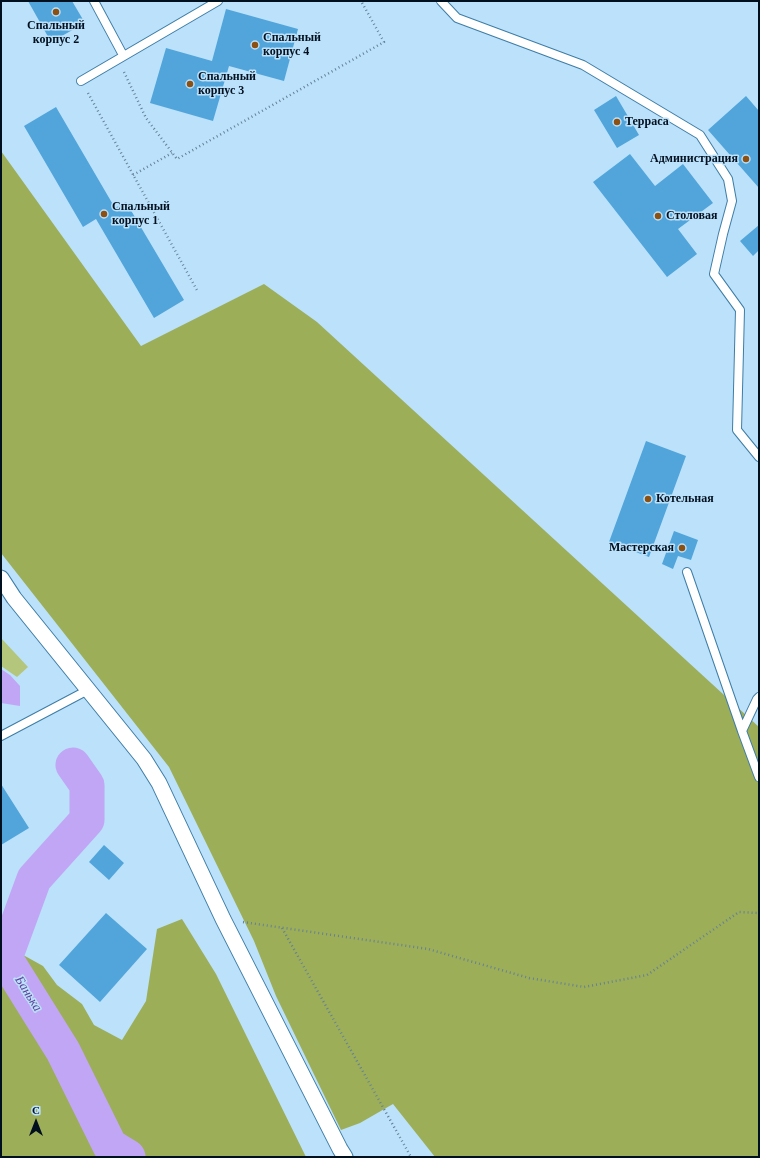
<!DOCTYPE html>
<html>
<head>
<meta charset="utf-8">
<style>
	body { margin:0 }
	#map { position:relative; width:760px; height:1158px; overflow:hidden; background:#bbe1fb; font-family:Georgia,serif }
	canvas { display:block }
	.frame { position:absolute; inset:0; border:2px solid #00101f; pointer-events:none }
	.north { position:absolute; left:16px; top:1102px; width:40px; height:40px; -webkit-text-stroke:3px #bbe1fb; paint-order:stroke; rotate:0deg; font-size:11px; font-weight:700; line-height:16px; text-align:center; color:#00101f }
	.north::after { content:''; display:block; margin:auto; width:14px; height:18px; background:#00101f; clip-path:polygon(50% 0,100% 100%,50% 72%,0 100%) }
</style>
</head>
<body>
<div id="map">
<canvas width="760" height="1158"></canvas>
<div class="frame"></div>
<div class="north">С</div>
</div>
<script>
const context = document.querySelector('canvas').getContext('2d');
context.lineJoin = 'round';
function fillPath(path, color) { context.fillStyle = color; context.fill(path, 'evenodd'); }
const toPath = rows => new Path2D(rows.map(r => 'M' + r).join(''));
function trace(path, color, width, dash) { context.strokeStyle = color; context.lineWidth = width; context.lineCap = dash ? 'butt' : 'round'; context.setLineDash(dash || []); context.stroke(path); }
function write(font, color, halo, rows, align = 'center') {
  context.font = font + ' Georgia,serif'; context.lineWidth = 3; context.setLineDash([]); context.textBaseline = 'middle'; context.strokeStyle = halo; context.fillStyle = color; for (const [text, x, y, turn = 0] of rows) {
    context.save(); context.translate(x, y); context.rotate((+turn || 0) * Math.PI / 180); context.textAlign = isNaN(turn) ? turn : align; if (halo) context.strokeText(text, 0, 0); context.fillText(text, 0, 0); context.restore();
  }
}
const green = toPath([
	[1,638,28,667,17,677,1,666]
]);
const forest = toPath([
	[1,151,141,346,264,284,317,322,759,727,759,1157,435,1157,393,1104,360,1123,341,1130,276,996,254,941,169,767,1,553],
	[182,919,216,974,306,1157,1,1157,1,956,16,951,43,966,57,985,82,1004,94,1025,122,1040,146,1001,157,929]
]);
const water = toPath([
	[1,669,10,675,20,686,20,706,1,703]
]);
const river = toPath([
	[73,765,87,785,87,820,34,879,5,958,63,1051,110,1146,128,1157]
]);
const building = toPath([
	[28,1,72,1,85,23,51,42],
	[226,9,298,29,284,81,229,66,213,121,150,103,166,48,212,61],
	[616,96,639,135,617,148,594,110],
	[746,96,759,111,759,188,708,130],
	[56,107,115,208,126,202,184,300,154,318,96,219,83,227,24,126],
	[630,154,655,186,683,164,713,203,678,229,697,254,667,277,593,182],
	[759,225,759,250,753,256,740,241],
	[646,441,686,456,649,557,609,542],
	[674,531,698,540,691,560,678,556,673,569,662,564],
	[1,784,29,828,1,845],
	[104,845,124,863,109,880,89,862],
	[106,913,147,949,100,1002,59,965]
]);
const path = toPath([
	[124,72,146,118,177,159,384,42,361,1],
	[88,93,198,292],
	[133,175,172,153],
	[243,922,428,949,529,978,584,987,647,975,739,912,759,913],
	[282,928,411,1157]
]);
const service = toPath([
	[94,1,123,55],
	[441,1,457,18,583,65,700,135,728,179,732,201,723,234,714,274,740,310,737,430,759,457],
	[81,81,218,1],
	[687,572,742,731],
	[759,697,757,699,742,731,759,777],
	[1,736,88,690]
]);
const minor = toPath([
	[1,578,14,598,144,759,159,783,223,919,340,1149,345,1157]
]);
const markers = [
	[56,12,4,"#8d5013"],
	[255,45,4,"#8d5013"],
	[190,84,4,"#8d5013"],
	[617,122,4,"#8d5013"],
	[746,159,4,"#8d5013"],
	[104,214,4,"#8d5013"],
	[658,216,4,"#8d5013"],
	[648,499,4,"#8d5013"],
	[682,548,4,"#8d5013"]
];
const poiNames = [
	["Спальный",56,26,"center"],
	["корпус 2",56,40,"center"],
	["Спальный",263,38],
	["корпус 4",263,52],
	["Спальный",198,77],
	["корпус 3",198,91],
	["Терраса",625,122],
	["Администрация",738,159,"right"],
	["Спальный",112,207],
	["корпус 1",112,221],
	["Столовая",666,216],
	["Котельная",656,499],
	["Мастерская",674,548,"right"]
];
const waterNames = [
	["Банька",28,994,58]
];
fillPath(green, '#b4c57c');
fillPath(forest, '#9dae59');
fillPath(water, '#c0a6f5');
trace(river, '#c0a6f5', 35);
fillPath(building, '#51a5db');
trace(service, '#3e7da5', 10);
trace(minor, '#3e7da5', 17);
trace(path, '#658196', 2.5, [1, 3]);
trace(service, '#fff', 8);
trace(minor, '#fff', 15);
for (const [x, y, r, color] of markers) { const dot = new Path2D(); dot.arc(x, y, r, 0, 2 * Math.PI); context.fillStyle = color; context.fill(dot); trace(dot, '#bbe1fb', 1.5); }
write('bold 12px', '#00101f', '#bbe1fb', poiNames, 'left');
write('italic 13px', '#613d98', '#bbe1fb', waterNames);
</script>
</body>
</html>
